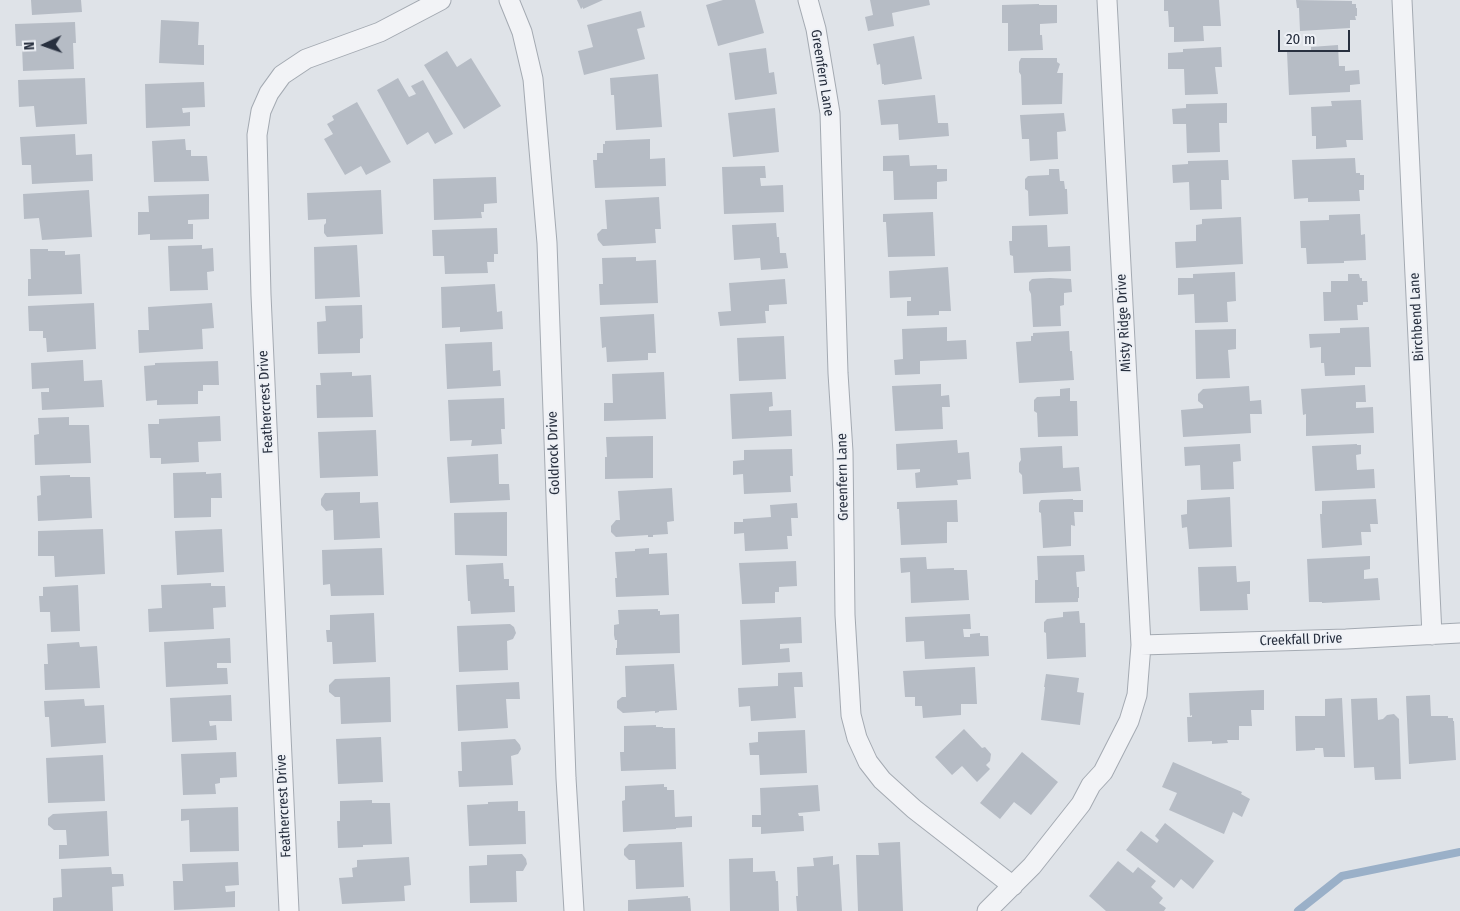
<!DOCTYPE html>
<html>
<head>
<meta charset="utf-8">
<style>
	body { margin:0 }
	#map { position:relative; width:1460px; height:911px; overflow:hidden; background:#dfe3e8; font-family:"Fira Sans Condensed",sans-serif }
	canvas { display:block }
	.north { position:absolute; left:20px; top:20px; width:50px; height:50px; -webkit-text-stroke:4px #eef1f6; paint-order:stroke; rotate:267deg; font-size:14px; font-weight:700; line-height:20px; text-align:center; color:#28303f }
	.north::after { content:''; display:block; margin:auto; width:18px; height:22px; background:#28303f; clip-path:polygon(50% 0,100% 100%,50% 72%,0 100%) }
	.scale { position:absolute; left:1278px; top:30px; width:72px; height:22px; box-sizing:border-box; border:2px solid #28303f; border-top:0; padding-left:6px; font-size:15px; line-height:18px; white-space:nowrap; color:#28303f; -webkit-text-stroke:4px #eef1f6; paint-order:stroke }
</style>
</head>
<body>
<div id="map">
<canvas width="1460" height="911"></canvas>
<div class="north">N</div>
<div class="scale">20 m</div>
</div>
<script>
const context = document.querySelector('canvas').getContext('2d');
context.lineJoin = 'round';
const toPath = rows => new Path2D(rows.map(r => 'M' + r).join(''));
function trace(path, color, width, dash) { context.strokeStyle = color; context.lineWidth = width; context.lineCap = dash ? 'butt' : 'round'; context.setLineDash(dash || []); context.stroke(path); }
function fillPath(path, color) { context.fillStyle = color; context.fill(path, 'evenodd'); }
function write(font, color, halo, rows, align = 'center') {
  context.font = font + ' "Fira Sans Condensed",sans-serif'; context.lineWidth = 4; context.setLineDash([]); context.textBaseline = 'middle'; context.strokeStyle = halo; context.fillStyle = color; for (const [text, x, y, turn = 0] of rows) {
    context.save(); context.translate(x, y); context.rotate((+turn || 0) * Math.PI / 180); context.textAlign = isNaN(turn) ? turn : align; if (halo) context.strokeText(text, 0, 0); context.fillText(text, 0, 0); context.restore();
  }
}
const stream = toPath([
	[1298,911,1342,876,1460,852]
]);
const building = toPath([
	[31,0,81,0,82,12,32,15],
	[577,0,603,0,583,9,583,7,581,9],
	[723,0,755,0,764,33,718,46,706,5],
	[870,0,929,0,930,5,892,13,894,26,868,31,865,17,873,15],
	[1164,0,1219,0,1221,26,1203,26,1204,41,1174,42,1174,27,1169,27,1168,11,1164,11],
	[1296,0,1352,1,1352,4,1356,4,1356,8,1357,8,1357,16,1355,16,1356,20,1350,20,1350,28,1300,31,1299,8,1297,8],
	[1039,4,1039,5,1057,5,1057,23,1040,24,1040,35,1042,35,1043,50,1008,51,1008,23,1002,23,1002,5],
	[641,11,645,27,637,29,645,59,584,75,578,51,593,47,587,25],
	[161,20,199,22,198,45,204,45,204,65,159,63],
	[75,22,76,43,73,43,74,69,23,71,22,46,16,46,15,24],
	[914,36,922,79,884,85,884,84,882,84,880,64,877,65,873,44],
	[1338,45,1339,66,1345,66,1345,71,1359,70,1360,84,1350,85,1350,92,1289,95,1287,52,1311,51,1311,47],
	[1221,47,1222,67,1215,67,1218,94,1185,95,1184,69,1168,69,1168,53,1183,52,1183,49],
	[766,48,769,73,774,72,777,94,735,100,729,53],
	[447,51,457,67,471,58,501,106,464,129,424,65],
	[1021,58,1057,58,1057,62,1060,64,1057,73,1063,73,1062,104,1022,105,1021,75,1019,72,1019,62],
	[658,74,662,127,616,130,614,95,611,95,610,78],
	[85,78,87,124,36,127,34,106,19,107,18,80],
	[398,78,409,97,416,94,411,86,423,80,453,134,435,144,428,132,407,145,377,90],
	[204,82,205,107,182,108,183,113,190,112,190,126,146,128,145,84],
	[935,95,938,123,948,123,949,136,899,140,898,124,881,125,878,100],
	[1361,100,1363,140,1346,140,1347,147,1316,149,1316,136,1312,136,1311,107,1332,106,1331,101],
	[357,102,391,162,366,175,361,166,345,175,324,139,333,134,327,124,334,120,332,116],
	[1227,103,1227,123,1219,123,1220,152,1187,153,1186,124,1173,124,1172,109,1186,108,1186,104],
	[775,108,779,152,733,157,728,113],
	[1064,113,1066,131,1057,132,1058,159,1030,161,1029,139,1022,139,1020,115],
	[75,134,76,155,92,154,93,181,32,184,31,165,22,165,20,137],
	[185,139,186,150,191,150,191,156,207,156,209,181,154,182,152,141],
	[650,139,650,159,665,158,666,186,595,188,593,160,597,160,597,153,603,153,603,144,605,144,605,141],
	[909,155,910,166,937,165,937,169,947,169,947,181,937,182,937,199,894,200,893,171,883,171,883,156],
	[1355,158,1356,173,1360,173,1360,175,1364,175,1364,190,1359,190,1360,201,1308,202,1308,198,1294,199,1292,160],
	[1228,160,1229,180,1221,180,1222,209,1190,210,1189,182,1173,183,1172,165,1188,164,1188,161],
	[765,166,766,178,760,178,761,186,783,185,784,212,724,214,722,167],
	[1049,169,1059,169,1060,181,1064,181,1065,189,1067,189,1068,214,1029,216,1028,191,1025,189,1025,179,1028,176,1049,175],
	[496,177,497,203,484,204,484,212,481,212,482,218,434,220,433,179],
	[89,190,92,237,42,240,39,218,24,219,23,194],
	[381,190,383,234,327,237,324,233,324,225,326,223,326,219,308,220,307,193],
	[209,194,209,219,188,220,188,224,193,224,193,239,150,240,150,234,138,235,138,212,149,212,148,196],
	[659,197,661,229,655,229,656,243,603,246,598,240,597,234,602,229,607,229,605,200],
	[933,212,935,256,888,257,886,222,883,222,883,214],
	[1360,214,1361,235,1365,234,1366,260,1344,261,1344,263,1307,264,1306,248,1301,248,1300,221,1329,220,1329,215],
	[1241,217,1243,264,1176,268,1175,242,1196,241,1196,225,1202,224,1202,219],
	[776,223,777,237,779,237,780,253,786,253,788,268,761,270,760,258,734,260,732,225],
	[1047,225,1048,247,1070,246,1071,271,1014,273,1013,256,1010,255,1009,241,1012,241,1012,226],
	[497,228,498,254,494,254,494,262,487,262,488,273,445,274,444,256,433,256,432,230],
	[202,245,202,249,213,248,214,271,207,272,208,290,170,291,168,246],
	[357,245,360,297,315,299,314,247],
	[30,249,48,249,48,251,65,251,65,255,80,254,82,294,28,296,28,279,31,279],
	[636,257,636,261,656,260,658,303,600,305,599,284,603,284,602,258],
	[948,267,951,311,939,311,939,315,907,316,907,301,911,301,911,297,890,298,889,271],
	[1235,272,1236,301,1227,302,1228,322,1195,323,1194,294,1178,295,1178,278,1193,278,1193,274],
	[1348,274,1359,274,1360,278,1362,278,1362,281,1367,281,1368,302,1363,302,1363,305,1357,305,1358,320,1324,321,1323,292,1331,292,1331,281,1348,281],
	[1050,278,1071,279,1072,292,1064,293,1064,305,1060,306,1061,326,1033,327,1031,294,1029,290,1029,282,1032,279],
	[785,279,787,304,769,305,769,311,765,311,766,323,720,326,718,312,731,311,729,283],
	[495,284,497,312,502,311,503,329,460,332,460,327,442,328,441,287],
	[94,303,96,349,47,352,46,338,43,338,43,331,29,331,28,306],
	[212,303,214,328,202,329,203,349,139,353,138,330,149,330,148,307],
	[362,305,363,338,360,339,360,353,318,354,317,322,326,321,325,306],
	[654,314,656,353,648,353,648,360,607,362,606,347,602,348,600,317],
	[947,327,947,341,966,340,967,359,920,361,920,374,895,375,894,360,903,359,902,329],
	[1369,327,1371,367,1355,367,1355,375,1325,376,1324,363,1321,363,1321,347,1310,348,1309,334,1340,333,1340,328],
	[1236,329,1236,349,1228,350,1230,378,1196,379,1195,330],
	[1069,331,1070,351,1072,351,1074,380,1019,383,1016,342,1031,341,1031,336,1033,336,1033,333],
	[784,336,786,379,739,381,737,338],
	[492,342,493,371,500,370,501,386,447,389,445,344],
	[83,360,84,381,102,380,104,407,42,410,41,392,49,392,49,388,32,389,31,363],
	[218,361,219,385,203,385,203,391,198,391,198,404,157,405,157,400,146,401,144,366,155,365,155,363],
	[352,372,352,376,371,375,373,417,317,418,316,385,321,385,320,373],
	[664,372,666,419,604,421,604,403,613,403,612,374],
	[941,384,941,396,949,395,950,407,942,407,943,429,895,431,892,386],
	[1365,385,1366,402,1356,402,1356,408,1373,407,1374,433,1306,436,1306,414,1303,415,1301,389],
	[1249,386,1250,401,1261,400,1262,414,1250,414,1251,433,1183,437,1181,410,1203,408,1203,405,1198,401,1198,394,1203,389],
	[1070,388,1070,401,1077,401,1078,436,1038,437,1037,413,1034,411,1034,400,1037,397,1060,396,1060,389],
	[772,392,773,406,769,407,769,411,791,410,792,436,732,439,730,394],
	[504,398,505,429,501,429,502,444,471,446,472,440,450,441,448,400],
	[220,416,221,441,198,442,199,462,161,464,161,458,150,458,148,424,159,424,159,419],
	[69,417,69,425,89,425,91,463,35,465,34,435,39,434,38,418],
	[376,430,378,476,320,478,318,432],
	[653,436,653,478,605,479,605,457,607,457,606,437],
	[957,440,958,453,969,452,971,479,957,480,958,485,916,488,915,473,920,472,920,469,897,470,896,444],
	[1240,444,1241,461,1233,462,1234,489,1201,490,1200,465,1185,466,1184,447],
	[1357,444,1357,445,1361,445,1361,454,1356,455,1357,470,1374,469,1375,488,1315,491,1312,446],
	[1062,446,1063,468,1079,467,1081,491,1023,494,1022,475,1019,472,1019,463,1021,460,1020,448],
	[792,449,793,476,790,476,791,492,744,494,743,474,733,475,733,461,744,460,744,450],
	[498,454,499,484,509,484,510,500,450,503,447,457],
	[206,472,206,474,221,473,222,498,211,498,211,517,174,518,173,473],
	[70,475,70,477,90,477,92,518,38,521,37,496,41,495,40,476],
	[672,488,674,521,667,522,668,534,653,535,653,537,648,537,648,535,616,537,611,532,611,526,616,520,620,520,618,491],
	[360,492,360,503,378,502,380,538,334,540,333,510,326,511,321,505,321,499,325,493],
	[1230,497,1232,547,1189,549,1187,527,1182,528,1181,515,1187,514,1187,500],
	[1073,499,1073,500,1083,500,1083,512,1074,512,1075,526,1071,525,1071,546,1043,548,1041,513,1039,512,1039,503,1041,500],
	[1376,499,1378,524,1370,524,1371,532,1361,532,1362,545,1322,548,1320,514,1322,514,1322,501],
	[957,500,958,522,947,522,947,543,901,545,899,509,897,509,897,502],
	[797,503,798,518,791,518,792,536,787,536,788,549,745,551,744,533,734,534,734,522,743,522,743,519,771,517,770,505],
	[507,512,507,556,455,555,454,513],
	[103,529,105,574,55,577,54,556,38,556,38,531],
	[222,529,224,572,177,575,175,531],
	[382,548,384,595,331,596,330,584,323,585,322,550],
	[649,548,649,554,667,553,669,595,616,597,615,578,617,578,615,552,635,551,635,549],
	[1084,555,1085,571,1076,572,1077,587,1079,587,1079,598,1078,598,1078,602,1035,603,1035,580,1038,580,1037,556],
	[1370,556,1370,569,1364,570,1364,579,1378,578,1380,600,1322,603,1322,602,1309,602,1307,559],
	[926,557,927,569,954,568,954,570,967,570,969,600,911,603,910,572,901,573,900,558],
	[796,561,797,586,779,587,779,592,775,592,775,603,742,604,739,563],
	[503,563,504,579,509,579,509,586,514,586,515,612,471,614,470,601,468,601,466,565],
	[1236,566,1237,582,1250,581,1250,594,1247,594,1248,610,1200,611,1198,567],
	[211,583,211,586,225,586,226,607,213,608,214,629,149,632,148,609,162,608,161,585],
	[78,585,80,631,51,632,50,612,40,612,39,596,43,596,43,587],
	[658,609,658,611,660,611,660,615,679,614,680,653,616,655,616,648,617,648,617,640,615,640,614,635,614,625,619,624,618,610],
	[1079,611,1080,623,1085,623,1086,657,1047,659,1046,633,1044,632,1044,622,1047,619,1063,617,1063,612],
	[374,613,376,662,333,664,332,642,327,642,326,630,330,630,330,615],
	[970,614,971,629,963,629,964,637,970,637,970,634,980,633,980,636,988,636,989,656,925,659,924,641,906,642,905,617],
	[801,617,802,643,780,644,780,649,789,648,790,662,742,665,740,620],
	[510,624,514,627,516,633,513,639,507,641,508,670,459,672,457,626],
	[230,638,231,663,217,663,217,668,227,668,228,684,166,687,164,642],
	[79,642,80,647,97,646,100,688,45,690,44,664,48,664,47,644],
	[674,664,677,710,659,711,659,712,655,713,655,711,623,713,617,708,617,701,622,697,626,697,625,666],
	[975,667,977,704,961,704,961,715,923,718,922,706,915,706,915,697,905,697,903,671],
	[802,672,803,687,794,687,796,718,751,721,750,706,739,707,738,688,778,686,778,673],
	[1046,674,1079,678,1077,692,1084,693,1080,725,1041,720,1045,687,1044,687],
	[390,677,391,722,341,724,340,697,335,697,329,692,329,685,335,679],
	[519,682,520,699,506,699,508,728,458,731,456,685],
	[1264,690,1264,710,1251,710,1252,726,1239,726,1239,740,1227,740,1228,743,1212,744,1212,741,1188,742,1187,717,1192,717,1192,715,1190,716,1189,693],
	[231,695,232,721,209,721,210,726,216,725,217,740,172,742,170,698],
	[1430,695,1431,716,1448,716,1448,718,1453,718,1453,721,1454,721,1456,760,1409,764,1406,696],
	[1342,698,1345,757,1324,757,1323,748,1315,748,1315,750,1296,751,1295,716,1325,716,1325,699],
	[1377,698,1378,720,1383,719,1387,715,1394,714,1399,719,1401,779,1375,780,1374,767,1354,768,1351,699],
	[84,699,85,706,104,705,106,743,51,747,49,717,45,717,44,701],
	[656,725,656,727,663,727,663,728,675,728,676,769,621,771,620,752,624,752,624,726],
	[964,729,982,748,985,747,991,754,990,761,986,765,990,769,977,782,962,766,952,775,935,757],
	[805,730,807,773,760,775,759,755,750,755,749,743,758,742,758,732],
	[381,737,383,782,338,784,336,739],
	[515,739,520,745,521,749,518,754,511,756,513,785,459,787,458,771,462,771,461,742],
	[236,752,237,777,220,778,220,783,215,784,216,794,183,795,181,754],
	[1022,752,1058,782,1031,815,1014,802,1000,819,980,803],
	[103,755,105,801,48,803,46,758],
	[1173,762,1242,792,1241,794,1250,799,1242,817,1233,812,1224,834,1169,810,1177,793,1162,787],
	[664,784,664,787,667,787,667,790,674,790,675,817,692,816,692,827,676,828,676,829,623,832,622,801,625,800,625,786],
	[818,785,820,811,798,813,799,816,803,816,804,831,761,834,761,827,752,827,752,815,761,815,760,788],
	[372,800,372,803,390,803,392,844,363,845,363,847,338,848,337,821,340,821,340,801],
	[518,801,518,811,525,811,526,844,469,846,467,805,488,804,488,802],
	[238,807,239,851,190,852,189,820,181,821,181,809],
	[107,811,109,856,59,859,59,845,67,845,66,830,54,830,48,825,48,818,53,814],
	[1165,823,1214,861,1193,889,1181,879,1174,888,1126,850,1141,831,1157,843,1159,840,1155,836],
	[682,842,684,887,636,889,635,860,629,860,624,855,624,849,629,844],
	[900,842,903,911,858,911,856,855,879,855,878,843],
	[522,854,526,859,527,864,523,871,516,871,517,902,470,903,469,866,487,865,487,855],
	[833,856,833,865,839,864,842,911,797,911,796,896,798,896,797,867,814,866,813,858],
	[409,857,411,885,404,886,405,901,342,904,339,878,353,877,352,868,357,867,357,860],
	[753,858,753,872,775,871,776,881,778,881,779,911,730,911,729,859],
	[1118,861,1133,873,1138,867,1156,881,1151,887,1163,898,1159,903,1166,908,1164,911,1106,911,1089,896],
	[238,862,239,885,225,886,226,892,235,891,235,907,174,910,173,881,183,881,182,864],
	[111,867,112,874,123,874,124,886,112,887,113,911,53,911,53,898,62,897,61,869],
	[688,896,688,898,690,898,691,911,628,911,628,900]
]);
const minor = toPath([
	[509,0,522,32,533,79,547,243,566,778,574,911],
	[808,0,816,29,830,113,838,373,843,452,845,615,851,715,857,738,868,762,882,780,914,809,1013,886],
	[1402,0,1432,635],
	[1141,645,1346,639,1460,633],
	[289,911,261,295,257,135,261,111,269,93,282,75,306,59,380,32,441,0],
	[987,911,1032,866,1081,804,1091,785,1103,772,1129,721,1137,695,1141,645,1107,0]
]);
const streetNames = [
	["Greenfern Lane",822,73,81],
	["Birchbend Lane",1417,317,-93],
	["Misty Ridge Drive",1124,323,-93],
	["Feathercrest Drive",266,402,-93],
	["Goldrock Drive",554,453,-92],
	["Greenfern Lane",843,477,-91],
	["Creekfall Drive",1301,640,-2],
	["Feathercrest Drive",284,806,-93]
];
trace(stream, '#9ab0c8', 8);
fillPath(building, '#b6bcc5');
trace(minor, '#a4aab2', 21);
trace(minor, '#f2f3f6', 19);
write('14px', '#28303f', '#eef1f6', streetNames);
</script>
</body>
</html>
